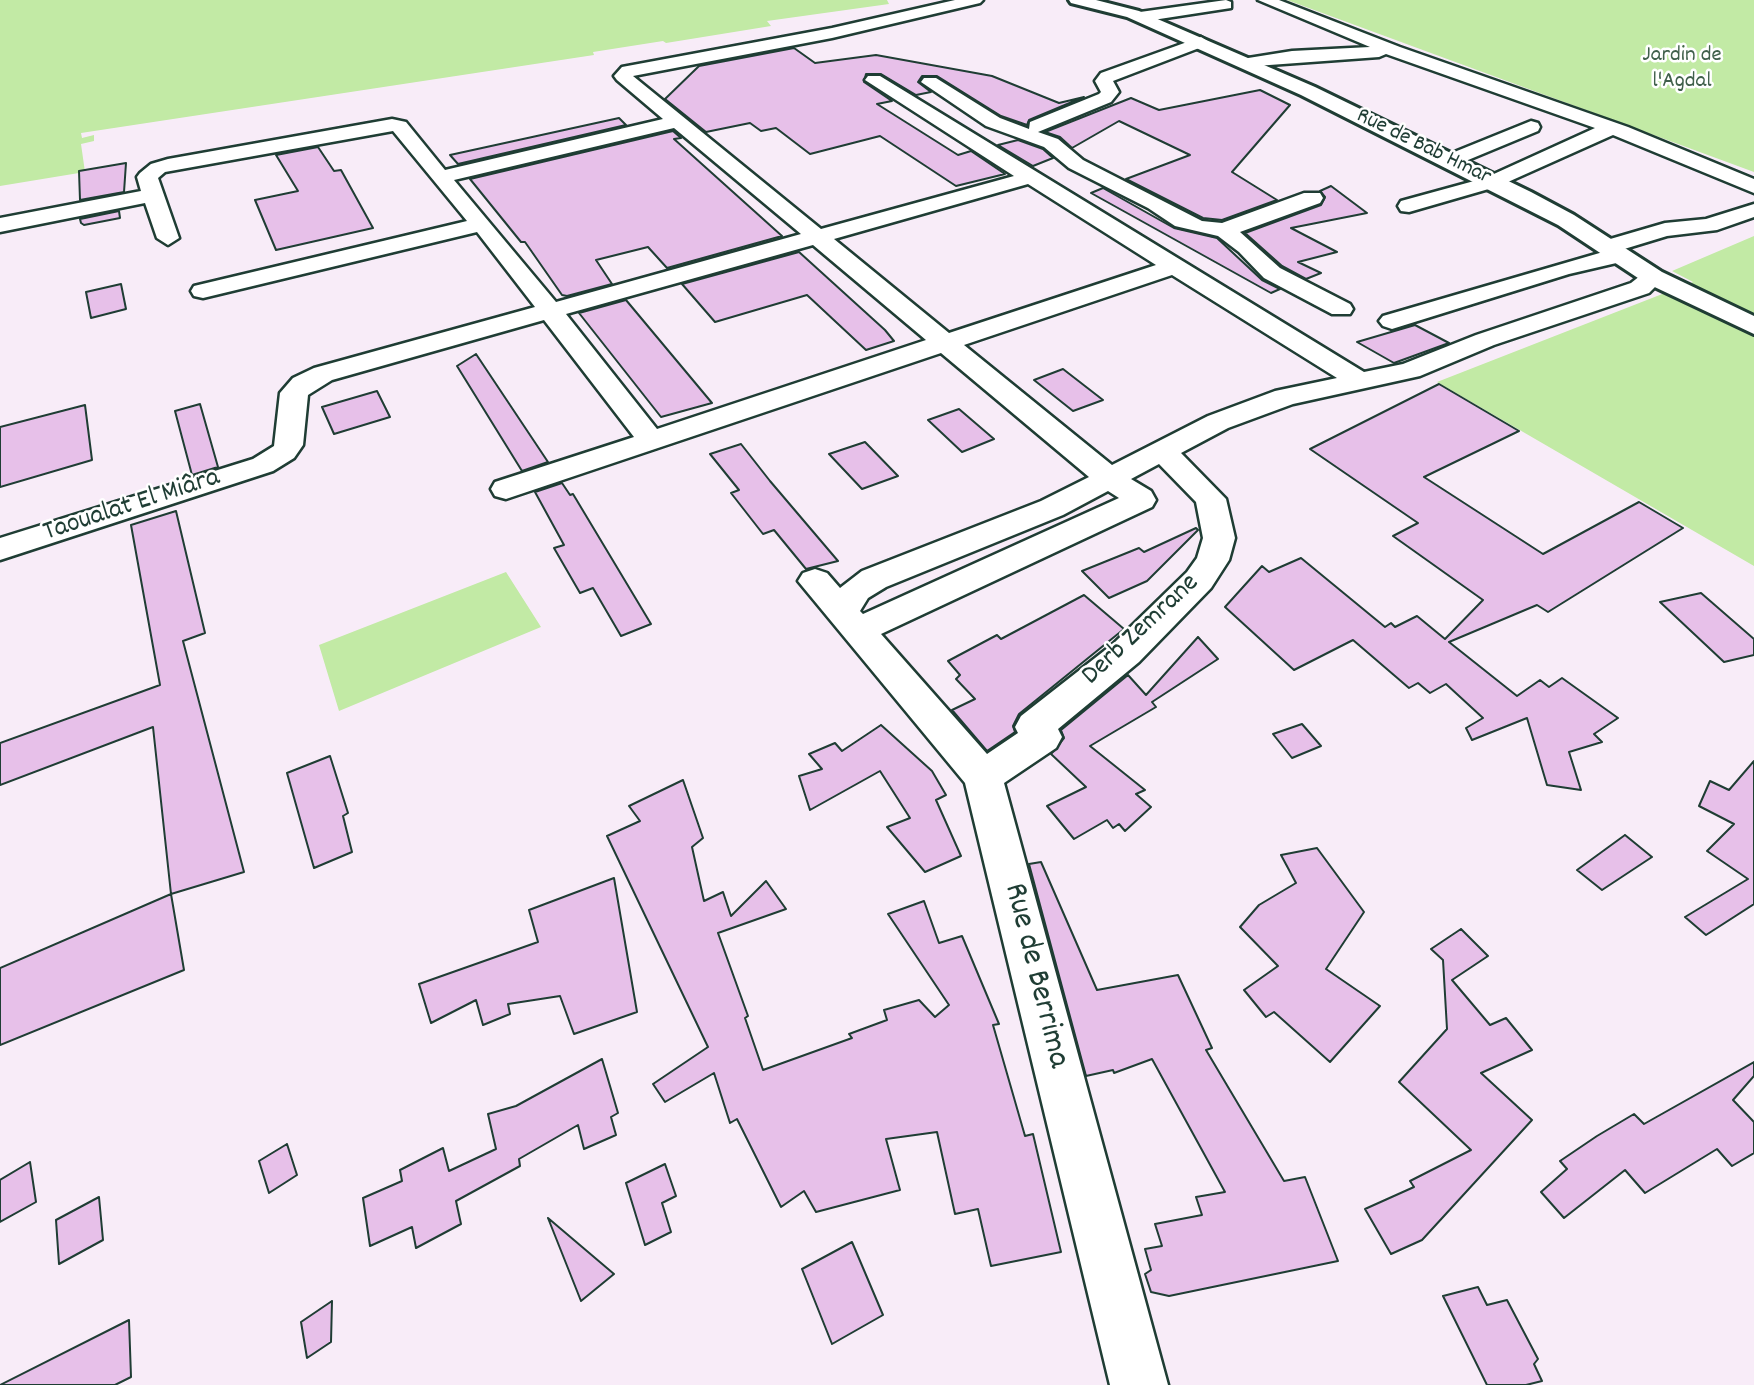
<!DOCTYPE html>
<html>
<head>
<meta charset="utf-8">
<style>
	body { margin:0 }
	canvas { display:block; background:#f8ecf8 }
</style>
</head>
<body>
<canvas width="1754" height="1385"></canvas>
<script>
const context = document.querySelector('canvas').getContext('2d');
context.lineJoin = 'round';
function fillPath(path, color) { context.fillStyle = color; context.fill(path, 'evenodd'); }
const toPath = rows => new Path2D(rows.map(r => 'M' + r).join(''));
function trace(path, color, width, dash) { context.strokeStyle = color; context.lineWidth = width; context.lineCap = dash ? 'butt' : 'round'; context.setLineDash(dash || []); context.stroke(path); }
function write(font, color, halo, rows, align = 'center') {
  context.font = font + ' Dekko,sans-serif'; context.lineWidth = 5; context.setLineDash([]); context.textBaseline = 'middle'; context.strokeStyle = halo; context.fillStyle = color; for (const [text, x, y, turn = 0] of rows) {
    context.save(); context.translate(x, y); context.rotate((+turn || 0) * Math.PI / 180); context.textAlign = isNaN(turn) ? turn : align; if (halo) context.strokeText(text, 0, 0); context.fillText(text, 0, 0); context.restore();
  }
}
const green = toPath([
	[0,0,887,0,889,4,767,21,771,26,666,43,663,41,593,52,594,55,81,133,82,138,94,135,94,141,81,144,85,172,0,186],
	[1287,0,1754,0,1754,172],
	[1754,236,1754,566,1437,382,1693,282,1672,271],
	[506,572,541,627,339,711,319,645]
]);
const building = toPath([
	[794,48,815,63,876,55,992,76,1059,103,1084,97,1029,120,1027,125,1001,116,937,76,922,76,918,82,931,92,916,95,881,74,866,74,864,82,892,101,877,104,958,155,971,151,1005,174,956,186,880,136,810,154,776,128,761,131,750,123,706,132,665,99,699,66,794,48],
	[1260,90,1290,105,1232,172,1277,200,1222,220,1203,218,1126,179,1190,155,1119,121,1072,148,1060,137,1045,132,1131,98,1159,110,1260,90],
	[619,118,626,125,458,164,450,155,619,118],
	[673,131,681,138,674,139,782,236,667,268,648,247,596,260,612,284,567,296,562,295,525,242,521,242,470,179,673,131],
	[1018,140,1043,149,1053,158,1033,166,998,145,1018,140],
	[318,147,334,171,341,170,373,228,276,250,255,200,298,191,276,155,318,147],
	[126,163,124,192,80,200,79,171,126,163],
	[1331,186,1367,213,1291,228,1337,252,1298,262,1321,273,1306,279,1282,266,1245,233,1321,205,1325,197,1320,191,1331,186],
	[1103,188,1174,228,1217,238,1262,280,1280,289,1271,293,1091,193,1103,188],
	[119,211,120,218,84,225,81,223,80,219,119,211],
	[799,252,885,330,894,341,866,350,807,295,715,322,682,284,799,252],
	[121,284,126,309,91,318,86,292,121,284],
	[626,300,712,403,661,417,579,313,626,300],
	[1415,325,1449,343,1394,363,1357,342,1415,325],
	[476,354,548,462,522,471,457,366,476,354],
	[1063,369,1103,400,1073,411,1034,380,1063,369],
	[1439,384,1519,431,1424,477,1543,554,1639,502,1683,528,1548,612,1537,605,1449,642,1517,696,1540,680,1549,687,1562,678,1618,718,1594,734,1602,742,1569,752,1581,790,1547,785,1527,718,1472,740,1466,728,1483,718,1446,684,1430,693,1418,683,1409,688,1353,640,1294,670,1225,607,1262,566,1269,572,1301,558,1385,627,1391,623,1395,627,1417,616,1445,639,1483,600,1393,536,1418,523,1310,449,1439,384],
	[377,391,390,417,334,434,322,407,377,391],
	[200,404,218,467,192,475,175,411,200,404],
	[85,405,92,460,0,487,0,427,85,405],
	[959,409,994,439,962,452,928,420,959,409],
	[865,442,898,476,862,489,829,454,865,442],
	[741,444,770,481,838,561,806,569,774,530,763,534,731,493,739,490,710,454,741,444],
	[562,483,570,495,573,494,651,624,621,636,593,588,580,593,554,548,564,545,535,492,562,483],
	[176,511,205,633,183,641,244,872,171,894,153,727,0,785,0,743,160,685,131,525,176,511],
	[1196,528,1198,530,1147,581,1109,598,1082,571,1139,548,1144,552,1196,528],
	[1701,593,1754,639,1754,655,1724,662,1660,602,1701,593],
	[1084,595,1124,629,1019,714,1013,726,1015,732,987,751,952,710,975,699,956,679,960,675,948,661,997,635,1001,639,1084,595],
	[1198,637,1218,659,1152,702,1156,707,1090,746,1145,790,1136,794,1151,807,1125,831,1119,824,1113,828,1107,820,1074,839,1047,806,1086,787,1051,754,1064,738,1061,730,1128,675,1146,695,1198,637],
	[1302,724,1321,746,1292,758,1273,734,1302,724],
	[881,725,932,771,946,795,936,800,961,856,925,872,887,827,910,818,880,771,810,810,799,776,822,769,809,754,835,743,842,751,881,725],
	[330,756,348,813,343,816,352,852,314,868,287,773,330,756],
	[1754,761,1754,904,1706,935,1685,917,1748,879,1707,851,1734,824,1699,806,1710,781,1729,790,1754,761],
	[683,780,703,838,692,847,704,901,723,892,731,916,766,881,786,909,718,933,748,1016,745,1018,763,1070,852,1038,849,1034,887,1020,884,1010,919,1000,935,1017,949,1005,888,914,924,901,939,943,962,936,999,1024,993,1025,1025,1136,1033,1134,1061,1252,991,1266,978,1209,955,1214,937,1132,886,1139,900,1190,816,1212,804,1191,781,1207,737,1119,730,1123,714,1073,665,1102,653,1084,708,1047,607,836,640,821,629,806,683,780],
	[1625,835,1652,857,1602,890,1577,870,1625,835],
	[1317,848,1364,912,1326,969,1380,1006,1330,1062,1274,1012,1266,1017,1244,990,1278,966,1240,927,1259,905,1296,883,1281,855,1317,848],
	[1041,862,1097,990,1178,975,1212,1048,1206,1050,1284,1181,1305,1177,1338,1261,1169,1296,1151,1292,1145,1274,1151,1270,1145,1249,1162,1246,1155,1224,1202,1215,1196,1197,1225,1192,1152,1059,1114,1073,1113,1070,1086,1076,1029,864,1041,862],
	[614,878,637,1012,574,1034,560,996,508,1004,510,1014,483,1025,476,1000,431,1023,419,984,538,942,529,910,614,878],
	[171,894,184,970,0,1045,0,968,171,894],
	[1461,929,1488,956,1452,980,1490,1025,1506,1018,1532,1050,1481,1073,1532,1120,1422,1240,1391,1254,1365,1209,1414,1187,1410,1181,1471,1150,1399,1082,1447,1029,1443,960,1431,949,1461,929],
	[602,1059,618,1113,611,1117,616,1135,584,1149,578,1125,519,1159,520,1166,456,1201,461,1224,416,1248,412,1227,370,1246,363,1198,402,1181,400,1170,443,1148,449,1171,496,1149,488,1114,516,1106,602,1059],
	[1754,1062,1754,1076,1733,1100,1754,1122,1754,1153,1732,1166,1717,1149,1645,1193,1625,1170,1564,1218,1541,1192,1567,1169,1560,1161,1597,1136,1634,1114,1644,1124,1754,1062],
	[287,1144,297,1175,269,1193,259,1161,287,1144],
	[30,1162,36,1202,0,1222,0,1180,30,1162],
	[665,1164,676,1196,662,1203,671,1232,645,1245,626,1183,665,1164],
	[99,1197,103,1240,59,1264,56,1220,99,1197],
	[548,1218,614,1274,581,1301,548,1218],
	[852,1242,883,1315,832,1344,802,1269,852,1242],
	[1478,1287,1487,1305,1507,1300,1538,1359,1534,1364,1542,1381,1526,1385,1487,1385,1443,1296,1478,1287],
	[332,1301,331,1342,307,1358,301,1322,332,1301],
	[129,1320,131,1377,115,1385,0,1385,129,1320]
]);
const street = toPath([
	[955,0,983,0,980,3,832,38,633,76,821,229,1014,176,865,80,868,76,880,76,1364,372,1403,364,1476,335,1631,283,1645,272,1661,272,1665,277,1649,293,1494,345,1420,376,1293,404,1228,428,1181,453,1226,499,1235,538,1229,560,1211,588,1139,662,1058,729,1062,737,1056,748,1004,783,1168,1385,1110,1385,965,783,798,581,803,573,815,569,827,573,840,588,862,571,1041,501,1089,477,941,353,506,499,495,496,491,489,495,482,634,437,544,320,332,380,308,395,303,445,294,458,273,471,0,560,0,538,253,459,274,446,280,393,293,378,314,368,535,307,477,232,203,298,194,296,191,291,194,286,467,221,393,131,165,172,158,178,179,238,168,245,157,238,145,203,0,232,0,218,141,191,137,177,140,173,151,164,168,159,392,119,406,122,445,170,663,119,617,80,614,76,622,67,832,28,955,0],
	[674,128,801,234,556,302,454,180,674,128],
	[1028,184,1156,265,949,333,834,239,1028,184],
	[813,245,926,340,657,429,566,314,813,245],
	[1172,275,1337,378,1275,391,1208,416,1112,465,964,345,1172,275],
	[1159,464,1196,502,1203,538,1197,558,1187,572,1113,644,1021,716,1015,727,1018,733,987,754,881,634,1152,507,1156,500,1151,491,1131,479,1159,464],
	[1108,491,1119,498,863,614,860,611,868,598,886,587,1063,515,1108,491],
	[1226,0,1231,2,1231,8,1140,22,1132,17,1140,12,1226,0],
	[1258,0,1279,0,1400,47,1628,127,1754,179,1754,193,1613,135,1499,186,1409,212,1401,211,1398,206,1401,201,1485,178,1595,128,1386,54,1379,57,1242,67,1240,63,1242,59,1292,51,1370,47,1258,0],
	[1201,37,1209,42,1207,45,1113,81,1119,92,1111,102,1038,132,1058,139,1083,160,1202,221,1222,223,1304,193,1320,193,1323,198,1320,203,1240,232,1280,268,1350,304,1353,309,1350,314,1332,314,1264,278,1239,252,1218,236,1175,226,1148,208,1069,168,1044,147,986,126,921,82,924,78,936,78,1000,118,1029,129,1030,122,1099,94,1101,92,1095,81,1101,73,1201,37],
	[1531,121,1538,123,1540,127,1538,131,1456,165,1449,167,1439,161,1442,157,1531,121],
	[1754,204,1754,217,1717,230,1667,236,1621,250,1629,256,1625,261,1569,274,1392,329,1383,326,1379,321,1383,316,1603,252,1597,247,1600,242,1665,223,1706,219,1754,204]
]);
const secondary = toPath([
	[1069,0,1096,0,1139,11,1315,87,1531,192,1574,215,1662,272,1754,316,1754,334,1644,282,1558,225,1301,95,1127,17,1071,3,1069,0]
]);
const farParknames = [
	["Jardin de",1682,57],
	["l'Agdal",1682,83]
];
const farStreetnames = [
	["Rue de Bab Hmar",1423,148,26]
];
const streetNames = [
	["Taoualat El Miâra",132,507,-18],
	["Derb Zemrane",1142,631,-43]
];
const nearStreetnames = [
	["Rue de Berrima",1034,976,76]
];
fillPath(green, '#c2eaa5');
fillPath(building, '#e7c0e9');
trace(building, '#1f3d34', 2);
trace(street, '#1f3d34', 5);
trace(secondary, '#1f3d34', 6);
fillPath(street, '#fff');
fillPath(secondary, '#fff');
write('23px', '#40604b', '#fff', farParknames);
write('23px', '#1f3d34', '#fff', farStreetnames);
write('28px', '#1f3d34', '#fff', streetNames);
write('33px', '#1f3d34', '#fff', nearStreetnames);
</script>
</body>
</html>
